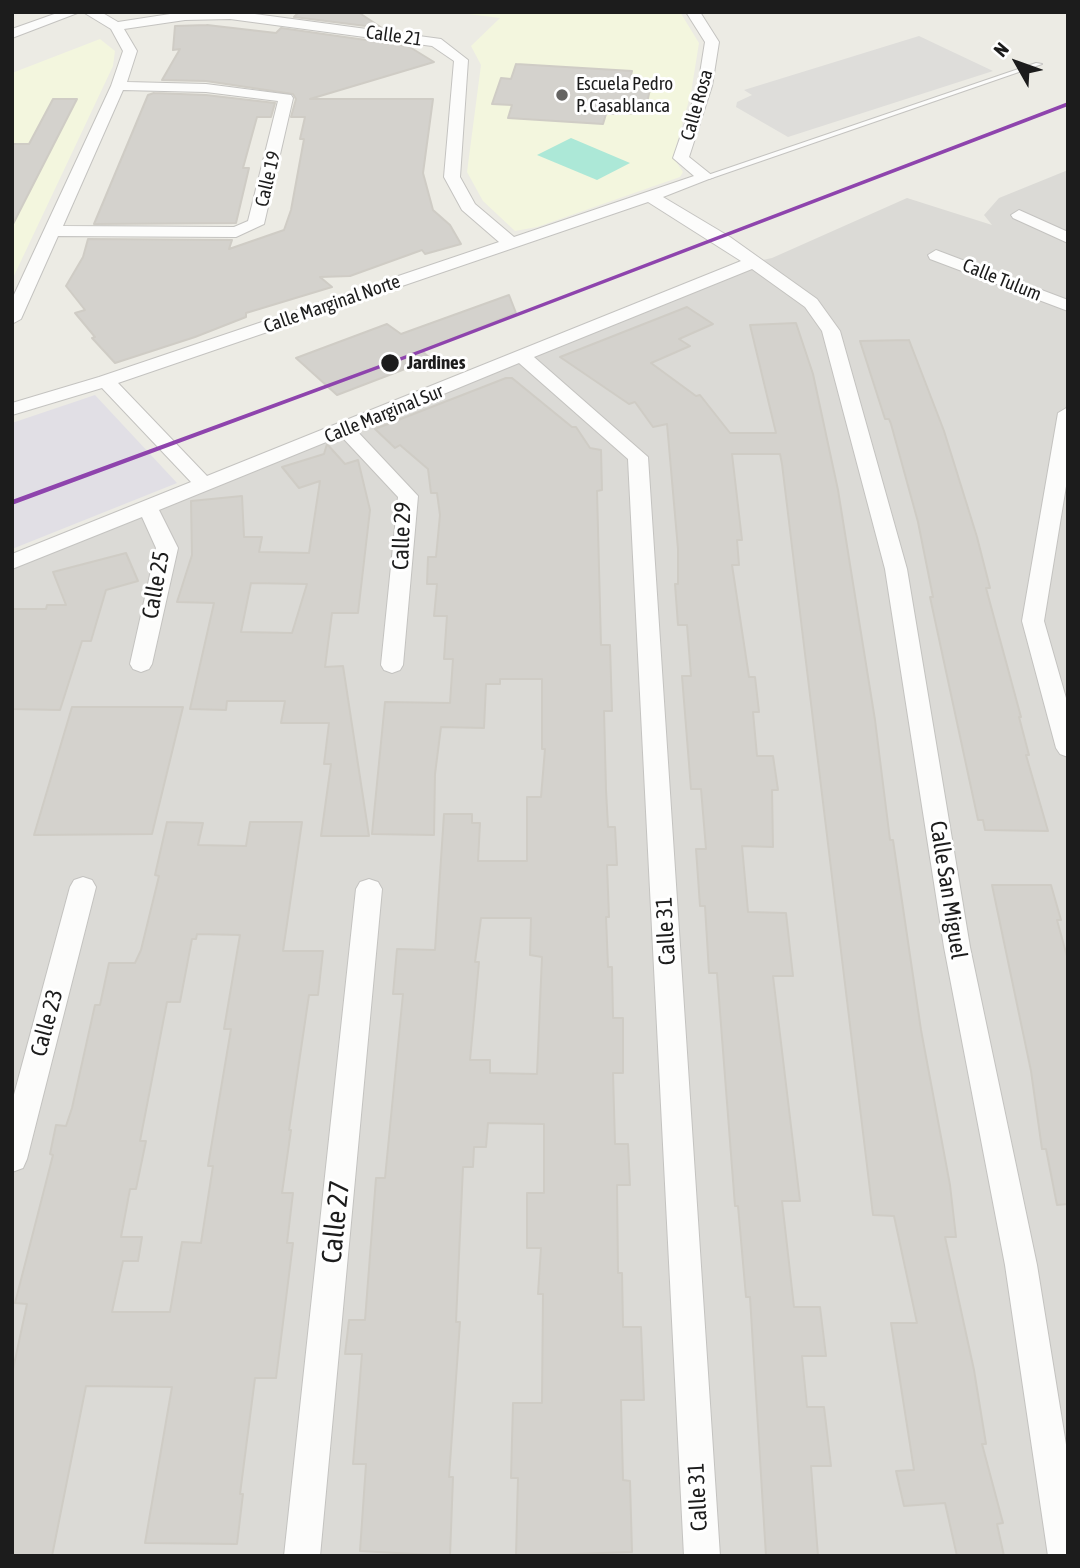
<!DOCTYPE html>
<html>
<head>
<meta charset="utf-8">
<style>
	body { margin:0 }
	#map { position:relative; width:1080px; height:1568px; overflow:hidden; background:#ecebe4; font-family:"Asap Condensed",sans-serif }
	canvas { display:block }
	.frame { position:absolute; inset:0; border:14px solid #1c1c1c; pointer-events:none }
	.north { position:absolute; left:982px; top:28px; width:70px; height:70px; -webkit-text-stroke:5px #fff; paint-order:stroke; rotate:310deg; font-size:19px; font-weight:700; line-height:28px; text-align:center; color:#1c1c1c }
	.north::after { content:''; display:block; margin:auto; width:24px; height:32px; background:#1c1c1c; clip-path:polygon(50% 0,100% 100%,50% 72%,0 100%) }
</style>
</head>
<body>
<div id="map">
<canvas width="1080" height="1568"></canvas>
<div class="frame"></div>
<div class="north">N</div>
</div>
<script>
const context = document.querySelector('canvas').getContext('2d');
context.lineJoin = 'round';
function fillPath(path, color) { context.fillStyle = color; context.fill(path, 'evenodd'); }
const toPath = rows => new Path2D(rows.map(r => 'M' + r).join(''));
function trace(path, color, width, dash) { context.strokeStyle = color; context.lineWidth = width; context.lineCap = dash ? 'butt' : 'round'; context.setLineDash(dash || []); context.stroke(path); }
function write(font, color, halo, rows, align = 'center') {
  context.font = font + ' "Asap Condensed",sans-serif'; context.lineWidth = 6; context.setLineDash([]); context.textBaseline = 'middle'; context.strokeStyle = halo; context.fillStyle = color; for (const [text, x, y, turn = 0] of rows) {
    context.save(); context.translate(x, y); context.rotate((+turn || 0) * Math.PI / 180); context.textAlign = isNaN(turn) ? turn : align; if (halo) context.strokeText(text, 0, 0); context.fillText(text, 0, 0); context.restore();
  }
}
const residential = toPath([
	[1068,170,1068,1556,12,1556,12,562,754,262,772,258,907,198,992,225,984,215,999,198]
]);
const education = toPath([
	[452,12,680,12,699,43,691,93,673,157,683,172,680,177,537,227,515,231,483,201,467,172,481,65,471,46,500,18],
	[100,39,115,51,113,66,12,280,12,73]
]);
const pitch = toPath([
	[571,138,630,163,597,180,537,155]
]);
const parking = toPath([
	[919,36,993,71,788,137,736,107,737,102,752,95,744,90]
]);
const plaza = toPath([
	[95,395,177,483,12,549,12,423]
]);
const building = toPath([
	[299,12,358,12,382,28,294,17,299,12],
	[207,25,276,33,281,28,408,46,434,62,310,99,433,99,423,173,433,210,450,225,461,244,425,254,422,250,350,276,320,277,332,287,246,313,246,317,195,337,115,363,92,338,95,337,75,313,85,310,66,286,83,257,88,239,232,240,229,249,284,230,291,210,304,139,300,139,305,117,291,117,296,99,293,94,206,81,162,80,180,49,173,50,175,26,207,25],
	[516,64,632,71,629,83,651,84,645,113,606,114,603,124,508,118,512,105,492,104,501,78,511,79,516,64],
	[154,93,206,95,275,103,271,117,257,117,243,168,249,168,236,223,94,224,148,95,154,93],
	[53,99,77,99,12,226,12,144,29,144,53,99],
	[509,295,516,313,422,351,431,359,337,395,296,358,387,324,401,334,509,295],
	[687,307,713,324,679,339,690,346,651,363,696,396,700,395,730,433,776,433,750,325,796,323,813,374,838,490,875,720,890,840,893,840,921,1030,950,1185,956,1237,945,1237,974,1370,986,1444,982,1444,1003,1523,997,1524,1004,1556,957,1556,945,1503,904,1506,896,1471,914,1470,891,1323,917,1323,894,1216,873,1215,782,464,780,454,732,454,742,540,737,540,739,565,732,565,749,677,755,677,759,712,753,712,757,756,773,756,778,790,772,790,773,847,742,846,748,912,786,913,793,976,773,976,800,1201,782,1201,794,1307,820,1307,826,1356,802,1356,807,1407,824,1407,831,1466,811,1466,818,1556,766,1556,750,1297,746,1297,738,1206,735,1206,717,973,709,973,705,906,700,906,696,849,706,849,701,789,691,789,682,676,691,676,687,625,678,625,675,584,678,584,678,549,667,424,653,427,635,402,629,404,560,357,687,307],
	[909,340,944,431,977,537,990,588,986,588,1021,717,1019,717,1029,755,1026,755,1048,831,985,830,983,820,978,820,930,597,933,597,918,522,891,424,889,419,885,419,860,341,909,340],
	[506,378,512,378,572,427,576,427,590,448,601,450,602,490,597,491,601,645,610,645,612,711,604,711,606,790,608,827,615,827,617,865,607,865,609,917,606,917,608,967,612,967,613,1018,623,1018,623,1073,613,1073,615,1144,628,1144,630,1185,617,1185,618,1273,622,1273,623,1327,641,1327,644,1400,621,1400,623,1480,630,1481,632,1552,516,1556,518,1478,511,1478,513,1403,542,1403,543,1294,538,1294,541,1248,527,1248,527,1193,544,1193,544,1124,488,1123,486,1147,474,1147,473,1167,463,1167,456,1322,460,1322,449,1477,453,1477,450,1556,360,1551,366,1464,353,1464,362,1354,345,1354,349,1320,365,1320,376,1178,385,1178,403,994,393,994,397,949,435,950,444,814,472,814,472,823,480,823,478,861,527,861,527,797,541,797,545,749,542,749,542,679,500,679,500,684,486,684,484,728,441,727,435,774,434,835,372,834,385,702,450,703,453,659,444,659,447,616,434,616,437,584,427,584,428,557,436,557,440,515,437,493,431,493,428,469,400,445,395,448,375,429,506,378],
	[481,918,531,918,530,955,542,957,537,1074,490,1073,490,1060,470,1060,479,962,475,962,481,918],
	[327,444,345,464,358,460,370,510,358,613,332,613,325,667,343,666,369,836,321,836,331,764,324,764,329,723,281,723,285,701,227,701,226,710,190,709,214,603,177,602,192,555,191,501,242,496,244,537,262,537,259,552,309,553,320,481,299,488,282,467,324,454,327,444],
	[251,583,307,584,292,633,241,632,251,583],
	[126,553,138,581,106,590,91,641,82,641,60,710,12,709,12,609,46,609,47,605,66,605,53,572,126,553],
	[72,707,183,707,152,834,34,835,72,707],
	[167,822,203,823,198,845,246,846,250,822,302,822,283,951,323,951,318,995,309,995,289,1130,291,1130,282,1193,293,1193,287,1243,293,1243,276,1378,255,1378,240,1494,243,1494,237,1544,145,1543,172,1387,86,1386,52,1556,12,1556,12,1374,27,1304,15,1303,53,1155,50,1154,56,1125,66,1126,72,1108,95,1005,100,1005,109,963,135,963,141,950,159,876,155,875,167,822],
	[197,934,240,935,224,1029,231,1029,208,1166,213,1166,201,1243,182,1242,170,1312,112,1312,123,1261,138,1261,142,1237,121,1237,130,1189,136,1189,146,1141,140,1141,167,1002,180,1002,192,939,196,939,197,934],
	[992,885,1051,885,1061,920,1057,920,1068,960,1068,1204,1057,1205,1046,1149,1042,1149,1031,1071,992,885]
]);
const service = toPath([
	[1036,63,1042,64,709,179,702,177,1036,63]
]);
const minor = toPath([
	[60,12,80,12,12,38,12,29,60,12],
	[83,12,101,12,118,22,183,12,240,12,441,39,468,60,460,177,475,204,514,237,694,176,673,158,698,86,705,42,686,12,700,12,719,42,712,86,689,157,714,177,663,197,730,237,817,299,840,331,907,569,970,947,1037,1265,1068,1457,1068,1556,1048,1556,1005,1265,944,947,885,569,822,331,805,307,752,269,534,357,648,457,720,1556,684,1556,628,459,519,363,356,430,418,496,403,665,400,670,392,673,384,670,381,665,398,497,341,436,159,510,178,548,152,664,149,669,141,672,133,669,130,664,156,548,142,517,12,569,12,554,191,482,102,388,12,415,12,403,99,377,499,242,462,210,444,177,454,61,432,46,230,19,185,20,124,29,137,51,127,82,206,84,291,95,293,98,264,224,236,237,58,236,21,319,12,324,12,299,111,86,123,51,111,29,83,12],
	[123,90,206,92,278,101,248,221,234,227,63,226,123,90],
	[648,202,741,261,207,476,118,383,648,202],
	[1019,210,1068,232,1068,243,1013,218,1011,215,1019,210],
	[936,250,1068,300,1068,311,930,259,928,255,936,250],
	[1068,407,1068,474,1044,621,1068,705,1068,757,1060,754,1056,748,1022,621,1058,413,1068,407],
	[83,877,92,880,96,887,27,1159,23,1168,12,1172,12,1102,70,887,74,880,83,877],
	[369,879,378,882,382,889,320,1556,284,1556,356,889,360,882,369,879]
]);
const metro1 = toPath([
	[1068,102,1068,106,424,352,12,505,12,500,420,350,1068,102]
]);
const markers = [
	[562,95,7,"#656462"],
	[390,363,10,"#1c1c1c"]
];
const farStreetnames = [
	["Calle 21",394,36,8],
	["Calle Rosa",697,105,-74],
	["Calle 19",268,179,-77],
	["Calle Tulum",1002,280,22],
	["Calle Marginal Norte",332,304,-19],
	["Calle Marginal Sur",384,414,-22]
];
const farPoinames = [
	["Escuela Pedro",576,84],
	["P. Casablanca",576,106]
];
const farStopnames = [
	["Jardines",407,363]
];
const streetNames = [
	["Calle 29",402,536,-88],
	["Calle 25",156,585,-80],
	["Calle San Miguel",948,890,81],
	["Calle 31",666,931,-93],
	["Calle 23",47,1023,-75],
	["Calle 31",698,1497,-93]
];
const nearStreetnames = [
	["Calle 27",336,1222,-84]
];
fillPath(residential, '#dbdad6');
fillPath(education, '#f3f6de');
fillPath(pitch, '#ace8d7');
fillPath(parking, '#deddda');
fillPath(plaza, '#e1dfe5');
fillPath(building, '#d4d2cd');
trace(building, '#cfccc5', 2);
trace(service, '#c4c3c0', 2);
trace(minor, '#c4c3c0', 2);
fillPath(service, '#fcfcfb');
fillPath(minor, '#fcfcfb');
fillPath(metro1, '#8e44ad');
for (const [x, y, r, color] of markers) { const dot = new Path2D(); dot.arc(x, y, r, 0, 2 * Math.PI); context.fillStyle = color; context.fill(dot); trace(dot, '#fff', 2.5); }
write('19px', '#1c1c1c', '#fff', farStreetnames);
write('19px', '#1c1c1c', '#fff', farPoinames, 'left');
write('bold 19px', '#1c1c1c', '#fff', farStopnames, 'left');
write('23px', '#1c1c1c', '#fff', streetNames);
write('28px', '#1c1c1c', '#fff', nearStreetnames);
</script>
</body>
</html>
